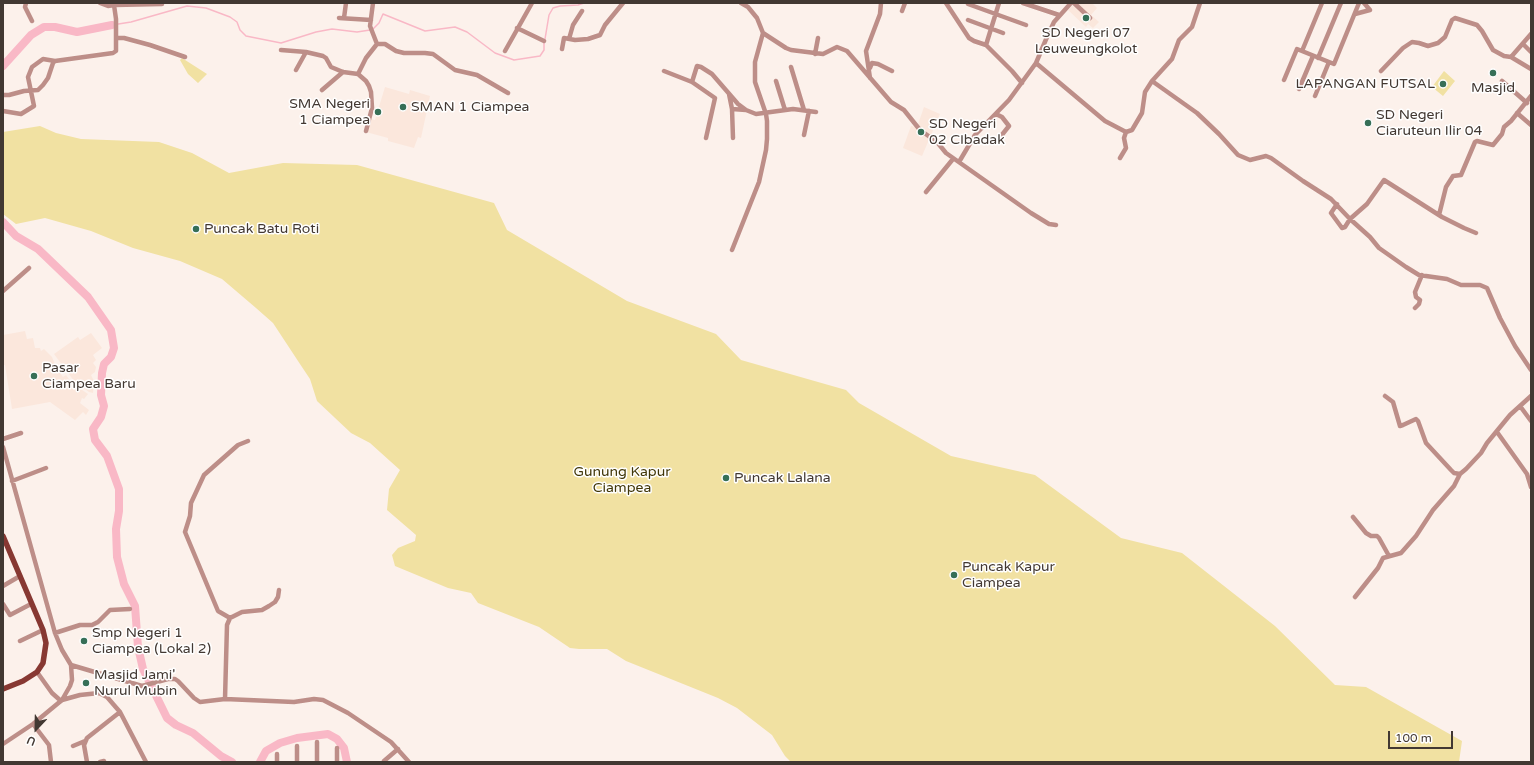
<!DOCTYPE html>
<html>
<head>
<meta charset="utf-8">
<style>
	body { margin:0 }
	#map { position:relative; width:1534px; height:765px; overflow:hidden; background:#fcf1eb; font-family:"Varela Round",sans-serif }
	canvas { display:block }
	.frame { position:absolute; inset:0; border:4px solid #423832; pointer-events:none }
	.north { position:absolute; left:16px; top:709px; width:40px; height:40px; -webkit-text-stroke:3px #fff; paint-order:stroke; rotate:202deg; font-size:11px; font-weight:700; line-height:16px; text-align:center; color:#423832 }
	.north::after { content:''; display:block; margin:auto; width:14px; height:18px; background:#423832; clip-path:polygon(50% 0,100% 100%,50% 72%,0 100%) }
	.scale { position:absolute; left:1388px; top:731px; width:65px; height:18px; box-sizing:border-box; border:2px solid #423832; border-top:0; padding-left:5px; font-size:12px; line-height:14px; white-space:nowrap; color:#423832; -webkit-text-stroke:3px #fff; paint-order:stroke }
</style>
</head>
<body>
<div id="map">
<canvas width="1534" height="765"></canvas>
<div class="frame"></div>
<div class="north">U</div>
<div class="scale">100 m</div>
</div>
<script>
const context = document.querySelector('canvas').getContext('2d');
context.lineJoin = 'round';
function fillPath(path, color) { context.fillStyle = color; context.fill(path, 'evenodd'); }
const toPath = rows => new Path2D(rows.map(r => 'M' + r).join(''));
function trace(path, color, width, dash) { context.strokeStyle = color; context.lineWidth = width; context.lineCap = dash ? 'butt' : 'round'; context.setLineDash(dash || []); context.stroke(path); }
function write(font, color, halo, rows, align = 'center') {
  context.font = font + ' "Varela Round",sans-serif'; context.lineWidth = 3; context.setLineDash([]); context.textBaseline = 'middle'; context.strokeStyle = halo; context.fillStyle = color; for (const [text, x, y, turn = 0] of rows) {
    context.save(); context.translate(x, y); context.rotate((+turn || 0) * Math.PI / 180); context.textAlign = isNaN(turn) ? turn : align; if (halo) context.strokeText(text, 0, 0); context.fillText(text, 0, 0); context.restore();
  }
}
const built = toPath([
	[1075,3,1092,3,1097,8,1091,15,1099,22,1093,28,1088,24,1086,27,1068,10],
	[385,87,409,94,410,90,430,96,421,138,418,137,414,148,388,141,388,138,366,132,371,119,375,120],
	[924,107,940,114,922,156,903,148,911,126,917,127],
	[25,331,27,339,33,338,35,348,40,348,41,351,44,349,52,357,57,369,63,377,66,375,72,383,88,394,84,399,82,398,80,403,89,410,86,415,83,412,75,420,50,402,12,409,5,365,3,365,3,335],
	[91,333,102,348,93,355,96,360,93,363,96,367,95,372,91,375,94,381,93,393,89,392,74,381,54,354,78,337,80,340]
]);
const green = toPath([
	[182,58,207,74,198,83,188,74,180,60],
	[1444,71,1455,81,1443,96,1432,87],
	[40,126,56,133,81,139,159,142,192,153,229,173,283,163,357,165,494,203,507,230,627,301,716,334,741,360,846,390,859,403,951,456,1035,475,1121,538,1182,553,1275,626,1335,685,1366,687,1462,741,1459,762,791,762,785,756,772,735,737,708,718,698,626,661,607,649,579,649,570,648,539,627,478,603,471,593,448,588,395,566,392,555,398,548,415,541,416,535,387,510,389,489,400,470,370,443,351,433,317,401,310,379,298,361,273,323,256,308,222,279,180,261,133,248,91,231,45,218,16,224,3,214,3,132]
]);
const stream = toPath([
	[112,25,131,22,187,6,206,8,230,17,237,22,240,30,246,36,281,43,316,32,332,29,357,32,370,30],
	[373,29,379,23,383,14,425,31,455,27,467,32,495,53,514,60,540,56,544,50,544,43],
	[545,39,549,15,553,8,560,6,578,5,584,3]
]);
const river = toPath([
	[3,66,31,35,44,27,55,27,77,32,112,25],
	[3,222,16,236,38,249,88,297,111,330,114,348,111,357,104,364,102,373,101,395,104,406,101,417,93,429,95,440,107,456,119,489,119,511,116,529,117,557,124,584,135,606,138,647,143,669,167,718,176,725,193,733,221,756,232,762],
	[260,762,266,751,280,743,297,738,328,734,337,739,344,748,347,762]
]);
const minor = toPath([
	[26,3,25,7,32,21],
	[946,3,969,38,974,41,986,45,1012,71,1022,83],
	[1023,3,1059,15],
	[1074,3,1090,18],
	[968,4,1026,25],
	[114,5,162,4],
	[902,11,905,3],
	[1355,14,1370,10,1364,3],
	[339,18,371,20],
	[344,18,346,3],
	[968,20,1003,33],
	[517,28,544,41],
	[763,33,786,48,791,50,823,54,837,47,847,51,891,102,904,110,920,130,937,142,946,153,1031,213,1049,224,1056,225],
	[1531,34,1511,57,1531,69],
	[116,38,124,38,150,45,185,57],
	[569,39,573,25,582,11],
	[377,44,385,44,396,51,404,53,425,53,433,54,455,70,477,75,508,93],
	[1523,44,1531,52],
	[986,45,999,3],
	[562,49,564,38,575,40,588,39,600,35,605,25,623,3],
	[281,50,306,52,323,56,326,58,331,67,343,72,358,74],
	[505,51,532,3],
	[1302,51,1322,3],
	[815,54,818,38],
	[1318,58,1341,3],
	[1036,63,1047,37,1054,22,1071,3],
	[791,67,804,110],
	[870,68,872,63,878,64,892,71],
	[296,70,306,52],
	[664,71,692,82,715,98,706,138],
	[1381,71,1403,48,1412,42,1419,43,1428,46,1438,43,1445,37,1452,20,1455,18,1477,25,1482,31,1493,50,1504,56,1511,57],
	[870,78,866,51,880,14,881,3],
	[1284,80,1297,49,1334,64,1359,3],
	[776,81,785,110],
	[1152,81,1197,113,1219,134,1238,155,1250,160,1266,156,1271,158,1303,181,1331,199,1350,219,1367,204,1384,180,1442,217,1464,228,1476,233],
	[1502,81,1527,103],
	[692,82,697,66,701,67,712,74,738,104,746,110,756,114,793,109,816,112],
	[1299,89,1313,56],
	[322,90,343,72],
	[729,94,732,109,733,138],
	[3,95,9,95,24,91,38,90,43,85,48,78,53,63,55,61,113,53,116,51,116,19,114,5,108,6,100,3],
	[1315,96,1329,62],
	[732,109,746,110],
	[3,111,21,114,34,106,28,77,32,67,43,59,55,61],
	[1517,113,1531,125],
	[996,114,1002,117,1009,126,1001,136],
	[366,131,372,108,371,92,369,86,366,81,358,74,366,58,377,44,370,26,373,3],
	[804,135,809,111],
	[1120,158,1126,148,1124,138,1126,132],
	[959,162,975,135,1009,100,1036,63,1105,121,1126,132,1132,130,1142,113,1145,92,1152,81,1172,59,1179,40,1192,27,1200,3],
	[926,192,953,159],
	[1337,204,1331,213,1342,228,1345,227,1350,219,1370,237,1379,248,1406,267,1419,275,1447,279,1461,285,1480,285,1487,288,1500,318,1515,346,1531,370],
	[1439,215,1446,187,1453,176,1461,175,1475,142,1477,141,1493,145,1502,134,1504,127,1511,121,1531,96],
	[732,250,759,182,766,150,767,139,767,121,766,114,755,82,755,62,763,33,757,18,748,7,741,3],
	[3,291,29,268],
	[1415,308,1419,304,1420,300,1416,297,1415,292,1422,275],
	[1385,396,1393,402,1400,426,1403,425,1416,419,1418,421,1426,443,1451,470,1454,473,1460,474,1466,469,1481,453,1487,443,1510,415,1531,396],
	[1520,406,1531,421],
	[1497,432,1527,474,1531,487],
	[3,439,21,433],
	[3,447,55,633,62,650,71,665,72,680,70,686,62,700],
	[12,481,46,468],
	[1353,517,1366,533,1371,536,1377,536,1379,538,1389,556],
	[3,586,20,576],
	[1355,597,1378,568,1383,558,1401,553,1416,536,1433,510,1454,486,1460,474],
	[3,604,10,615,31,604],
	[230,618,218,611,185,532,190,516,191,503,204,475,238,445,248,441],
	[55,633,80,625,92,625,98,622,110,610,130,609],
	[20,641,43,630],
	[71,665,142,686,168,679,175,679,178,681,194,698,200,702,225,699,294,702,314,699,323,700,348,713,391,742,409,762],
	[37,672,52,693,61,701],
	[225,699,227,625,230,618,242,612,262,610,269,606,275,602,278,597,279,590],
	[33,724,49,745,51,762],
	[3,744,33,724,62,700,80,695,99,693,107,697,120,712,146,762],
	[73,746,85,741],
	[384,761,398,749],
	[87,762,84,745,87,738,120,712],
	[100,762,104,761],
	[277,762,277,754],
	[297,762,297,746],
	[317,762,317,742],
	[337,762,337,748]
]);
const major = toPath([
	[3,536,43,630,46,643,43,663,37,672,23,681,3,689]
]);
const markers = [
	[1086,18,4,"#366f57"],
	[1493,73,4,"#366f57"],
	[1443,84,4,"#366f57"],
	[403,107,4,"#366f57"],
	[378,112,4,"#366f57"],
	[1368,123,4,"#366f57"],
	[921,132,4,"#366f57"],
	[196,229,4,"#366f57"],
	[34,376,4,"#366f57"],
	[726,478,4,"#366f57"],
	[954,575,4,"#366f57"],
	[84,641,4,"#366f57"],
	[86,683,4,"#366f57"]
];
const poiNames = [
	["SD Negeri 07",1086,33,"center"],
	["Leuweungkolot",1086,49,"center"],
	["LAPANGAN FUTSAL",1435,84,"right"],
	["Masjid",1493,88,"center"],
	["SMA Negeri",370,104,"right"],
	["1 Ciampea",370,120,"right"],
	["SMAN 1 Ciampea",411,107],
	["SD Negeri",1376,115],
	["Ciaruteun Ilir 04",1376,131],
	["SD Negeri",929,124],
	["02 CIbadak",929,140],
	["Puncak Batu Roti",204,229],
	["Pasar",42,368],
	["Ciampea Baru",42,384],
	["Puncak Lalana",734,478],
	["Puncak Kapur",962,567],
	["Ciampea",962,583],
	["Smp Negeri 1",92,633],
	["Ciampea (Lokal 2)",92,649],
	["Masjid Jami'",94,675],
	["Nurul Mubin",94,691]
];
const parkNames = [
	["Gunung Kapur",622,472],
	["Ciampea",622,488]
];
fillPath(built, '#fbe7dc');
fillPath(green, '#f1e1a2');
trace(stream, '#f9b8c6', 1.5);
trace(river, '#f9b8c6', 8);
trace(minor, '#bd8e88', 4.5);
trace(major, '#873832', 5.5);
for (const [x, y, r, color] of markers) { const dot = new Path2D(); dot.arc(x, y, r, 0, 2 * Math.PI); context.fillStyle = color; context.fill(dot); trace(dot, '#fff', 1.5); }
write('14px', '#423832', '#fff', poiNames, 'left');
write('14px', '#413708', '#fff', parkNames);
</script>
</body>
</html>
